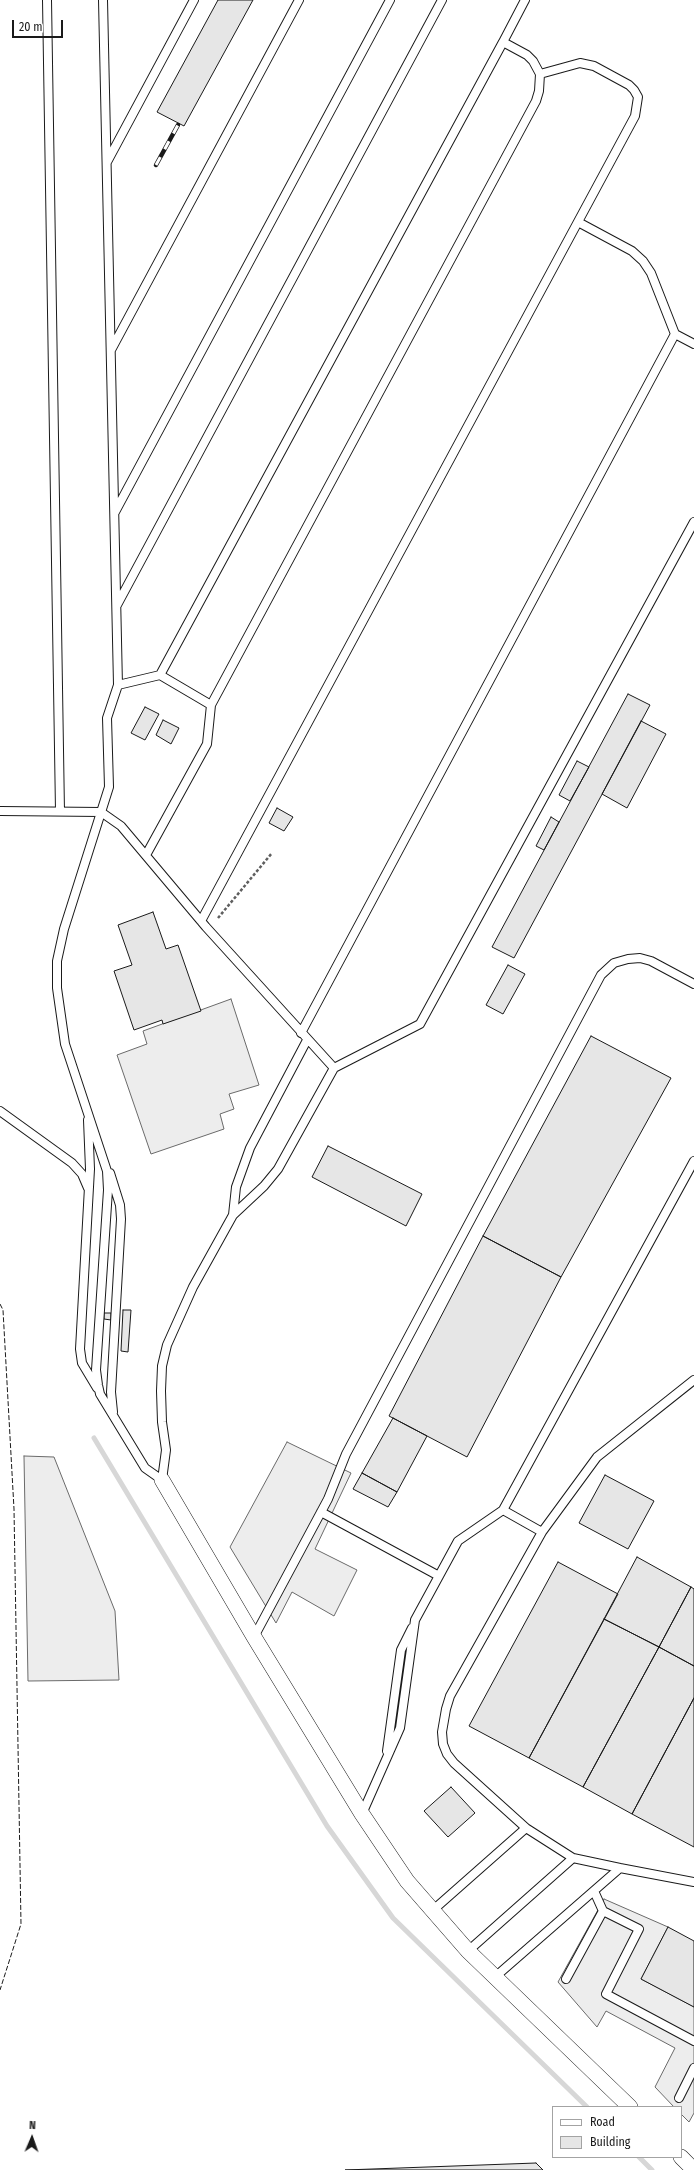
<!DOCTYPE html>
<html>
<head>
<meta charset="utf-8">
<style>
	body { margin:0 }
	#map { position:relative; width:694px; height:2170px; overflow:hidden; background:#fff; font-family:"Fira Sans Condensed",sans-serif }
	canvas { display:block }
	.legend { position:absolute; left:552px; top:2106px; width:130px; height:52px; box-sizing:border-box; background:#fff; border:1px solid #a3a3a3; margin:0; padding:5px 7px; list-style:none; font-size:12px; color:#1a1a1a }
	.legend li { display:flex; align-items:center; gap:8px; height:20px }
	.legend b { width:20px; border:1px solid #a3a3a3 }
	.north { position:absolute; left:12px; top:2118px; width:40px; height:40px; -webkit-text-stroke:3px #fff; paint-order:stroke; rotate:2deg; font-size:11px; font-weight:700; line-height:16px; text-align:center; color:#1a1a1a }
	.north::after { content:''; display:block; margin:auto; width:14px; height:18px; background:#1a1a1a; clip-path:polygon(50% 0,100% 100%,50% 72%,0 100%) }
	.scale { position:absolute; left:12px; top:20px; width:51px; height:18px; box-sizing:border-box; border:2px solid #1a1a1a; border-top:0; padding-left:5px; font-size:12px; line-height:14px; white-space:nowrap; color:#1a1a1a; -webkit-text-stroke:3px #fff; paint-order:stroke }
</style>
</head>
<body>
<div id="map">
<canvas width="694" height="2170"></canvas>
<ul class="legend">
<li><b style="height:5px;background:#fff"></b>Road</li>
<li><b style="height:11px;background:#e6e6e6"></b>Building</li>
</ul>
<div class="north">N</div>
<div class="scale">20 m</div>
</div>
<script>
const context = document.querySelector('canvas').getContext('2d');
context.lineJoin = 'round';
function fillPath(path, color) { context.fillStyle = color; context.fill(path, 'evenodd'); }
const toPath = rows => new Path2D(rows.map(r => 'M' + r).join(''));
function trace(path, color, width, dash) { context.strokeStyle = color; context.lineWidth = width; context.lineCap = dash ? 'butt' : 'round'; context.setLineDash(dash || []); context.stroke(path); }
const built = toPath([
	[231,999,259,1085,229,1094,234,1109,220,1114,224,1129,151,1154,117,1055,147,1044,143,1031,231,999],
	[287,1442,351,1473,315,1549,357,1570,334,1616,292,1592,276,1623,230,1547,287,1442],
	[24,1456,54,1457,115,1611,119,1680,28,1681,24,1456],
	[604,1899,668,1927,641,1979,694,2007,694,2113,689,2122,681,2114,681,2107,674,2107,655,2087,675,2048,606,2011,597,2027,558,1982,604,1899]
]);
const stream = toPath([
	[94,1438,327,1826,393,1918,587,2107],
	[639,2157,652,2170]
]);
const building = toPath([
	[218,0,253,0,184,126,157,112,218,0],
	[628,694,650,705,514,958,492,947,628,694],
	[145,707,159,714,145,740,131,733,145,707],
	[163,720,179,728,171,744,156,735,163,720],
	[641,721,666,734,627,808,602,794,641,721],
	[577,761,589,767,570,801,559,795,577,761],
	[277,808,293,817,284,831,269,823,277,808],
	[551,817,559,822,544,850,536,846,551,817],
	[153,912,166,949,178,945,201,1011,163,1024,162,1020,134,1030,114,971,132,965,118,925,153,912],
	[508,965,525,974,503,1014,486,1005,508,965],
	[591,1036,671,1078,561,1277,483,1236,591,1036],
	[328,1146,422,1194,406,1226,312,1177,328,1146],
	[483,1236,561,1277,467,1457,389,1416,483,1236],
	[123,1310,131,1310,128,1352,121,1351,123,1310],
	[104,1313,111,1313,111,1320,104,1319,104,1313],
	[393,1418,427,1436,397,1492,362,1473,393,1418],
	[362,1473,397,1492,388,1507,353,1489,362,1473],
	[605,1475,654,1501,628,1549,579,1523,605,1475],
	[637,1557,691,1587,659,1647,604,1619,637,1557],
	[558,1562,618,1594,529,1758,469,1726,558,1562],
	[691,1587,694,1589,694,1666,659,1647,691,1587],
	[604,1619,659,1647,583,1787,529,1758,604,1619],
	[659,1647,694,1666,694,1698,632,1814,583,1787,659,1647],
	[694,1698,694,1847,632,1814,694,1698],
	[451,1787,475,1813,448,1837,424,1811,451,1787],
	[668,1927,694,1941,694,2007,641,1979,668,1927],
	[536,2163,543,2170,345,2170,536,2163]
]);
const path = toPath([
	[218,918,272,853]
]);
const lane = toPath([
	[47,0,60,811],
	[103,0,118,685,107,718,109,787,64,929,57,961,57,988,65,1044,107,1171,108,1190,96,1370,98,1385,100,1394,145,1468,162,1480,166,1450,162,1422,161,1391,162,1366,167,1345,193,1287,233,1215,264,1186,278,1169,334,1068,420,1024,694,522],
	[503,42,525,0],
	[107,162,194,0],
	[578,222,632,251,643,261,651,273,675,334],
	[111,350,299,0],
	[115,512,390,0],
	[117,605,442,0],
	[160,675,211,705],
	[118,685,160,675,503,42,527,55,533,61,540,74,539,91,536,101,211,705,207,744,146,855],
	[0,811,101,812,121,826,206,927,334,1068],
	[201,921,635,116,638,97,634,90,629,85,594,66,580,63,540,74],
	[301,1033,675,334,694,344],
	[0,1111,72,1163,82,1174,88,1188],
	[88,1120,90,1169,80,1349,82,1363,97,1388],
	[110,1173,120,1205,121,1219,111,1392,113,1412],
	[233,1215,236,1187,250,1148,307,1040],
	[503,1510,542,1532],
	[321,1512,439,1576],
	[254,1637,328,1499,346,1454,601,975,614,963,628,959,640,958,651,961,694,984],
	[387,1751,401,1650,412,1628],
	[362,1814,400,1728,415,1620,458,1541,503,1510,694,1161],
	[526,1828,573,1858,620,1868],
	[432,1911,526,1828,454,1763,447,1754,443,1744,442,1732,446,1709,450,1696,542,1532,597,1457,694,1380],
	[603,1911,639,1929,606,1994,694,2041],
	[468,1951,573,1858],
	[495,1977,620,1868,694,1882],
	[566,1979,603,1911,594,1891],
	[679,2098,694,2068]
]);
const street = toPath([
	[162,1480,254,1637,362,1814,407,1881,468,1951,630,2107],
	[681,2157,694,2170]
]);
const rail = toPath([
	[156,165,178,125]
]);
const fence = toPath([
	[0,1304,3,1310,14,1509,21,1924,0,1990]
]);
fillPath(built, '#ededed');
trace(built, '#6a6a6a', 1);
trace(stream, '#d7d7d7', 5);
fillPath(building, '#e6e6e6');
trace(building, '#1a1a1a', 1);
trace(lane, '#1a1a1a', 10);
trace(street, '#1a1a1a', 16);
trace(path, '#5f5f5f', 2.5, [3, 2]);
trace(lane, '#fff', 8);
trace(street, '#fff', 15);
trace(rail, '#1a1a1a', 4.5);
trace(rail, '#fff', 3, [9]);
trace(fence, '#1a1a1a', 1, [5, 2]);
</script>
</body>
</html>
